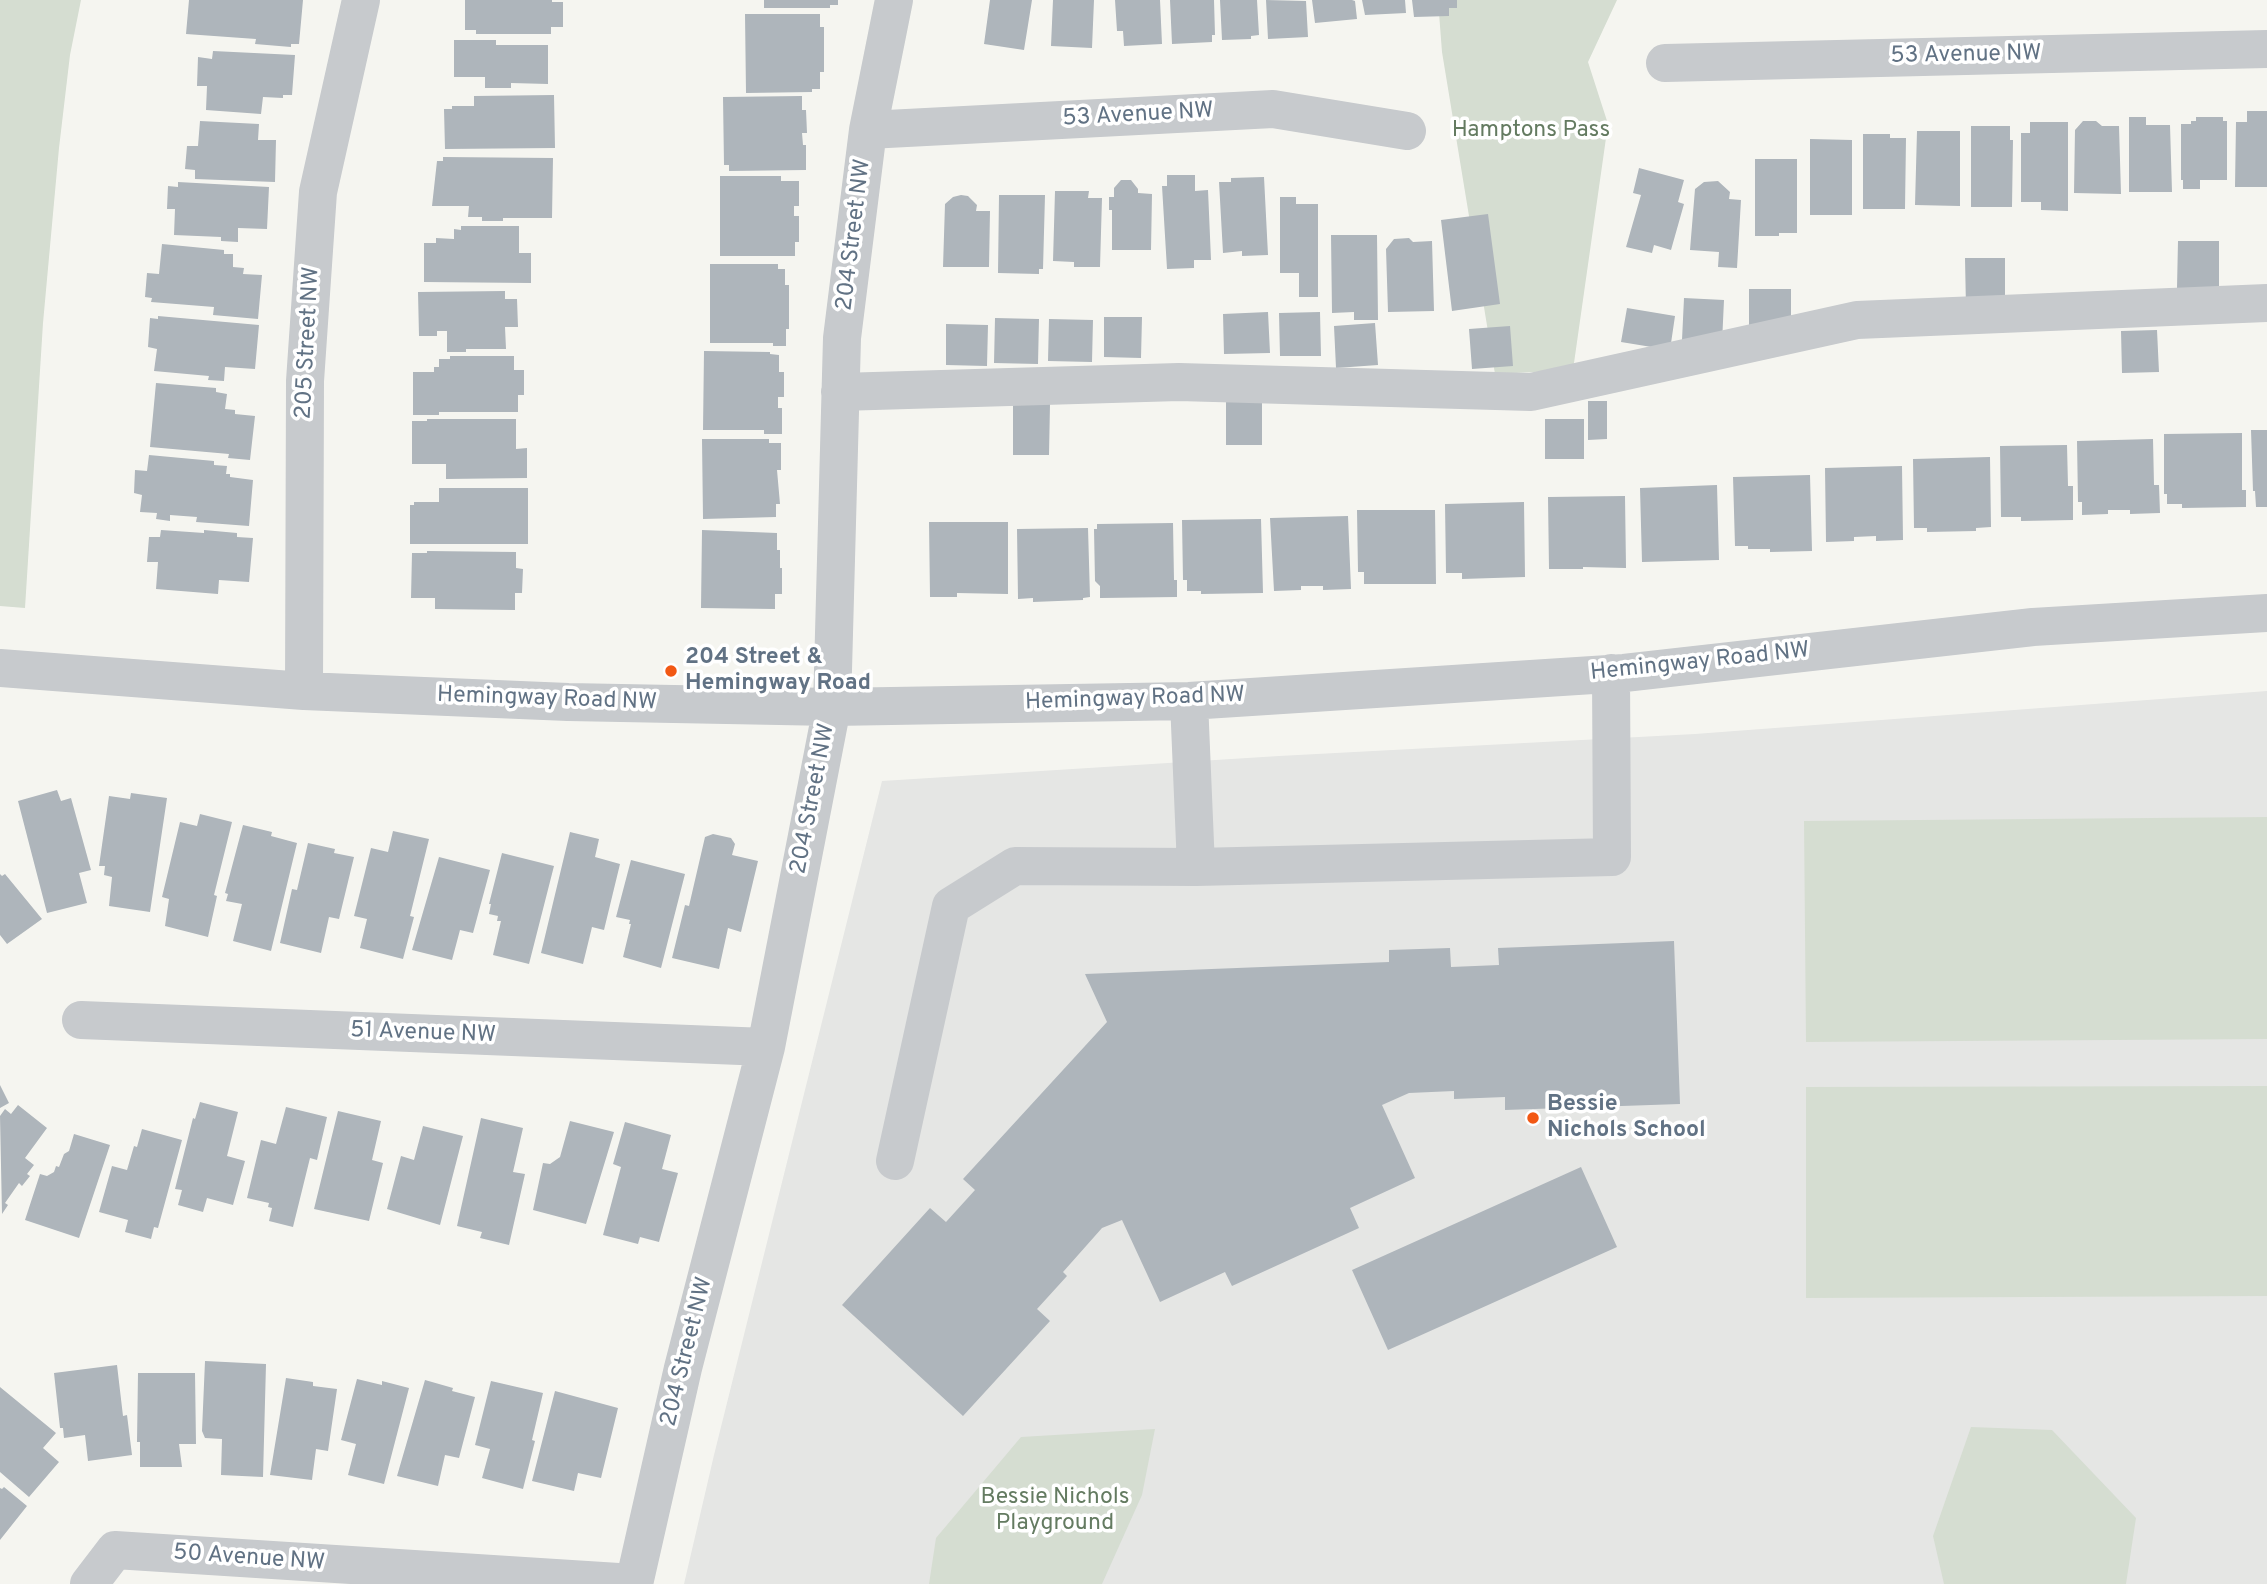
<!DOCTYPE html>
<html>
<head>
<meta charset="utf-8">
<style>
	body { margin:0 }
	canvas { display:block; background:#f5f5f0 }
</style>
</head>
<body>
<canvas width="2267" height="1584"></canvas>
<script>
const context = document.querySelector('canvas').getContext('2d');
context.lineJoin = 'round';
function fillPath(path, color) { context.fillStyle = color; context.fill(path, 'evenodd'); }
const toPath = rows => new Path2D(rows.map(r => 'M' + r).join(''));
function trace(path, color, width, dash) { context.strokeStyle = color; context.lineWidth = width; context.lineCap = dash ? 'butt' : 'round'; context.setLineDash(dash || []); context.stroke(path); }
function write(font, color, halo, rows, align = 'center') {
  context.font = font + ' Overpass,sans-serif'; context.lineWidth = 7; context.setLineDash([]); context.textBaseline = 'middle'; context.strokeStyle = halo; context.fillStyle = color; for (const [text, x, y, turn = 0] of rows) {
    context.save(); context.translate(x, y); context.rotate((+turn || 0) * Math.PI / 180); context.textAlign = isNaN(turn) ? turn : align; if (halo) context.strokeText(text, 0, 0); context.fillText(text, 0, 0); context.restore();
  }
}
const built = toPath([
	[2267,691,2267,1584,684,1584,714,1455,882,781,1279,756,1695,734]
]);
const green = toPath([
	[0,0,81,0,70,55,59,148,43,323,25,608,0,606],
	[1438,0,1617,0,1588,62,1608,124,1573,370,1495,374,1442,52],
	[2267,817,2267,1039,1806,1042,1804,821],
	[2267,1086,2267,1296,1806,1298,1806,1087],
	[1971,1427,2052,1430,2136,1518,2126,1584,1944,1584,1933,1536],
	[1155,1429,1142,1495,1102,1584,929,1584,936,1538,1021,1437]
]);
const building = toPath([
	[189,0,303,0,299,44,291,44,291,47,255,44,256,39,186,34],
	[465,0,552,0,552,2,563,2,563,27,551,27,551,34,476,34,476,30,465,30],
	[764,0,838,0,838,5,830,5,830,8,764,8],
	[990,0,1032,0,1024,50,984,44],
	[1053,0,1094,0,1092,48,1051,46],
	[1115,0,1160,0,1162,44,1124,46,1123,31,1117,31],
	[1170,0,1214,0,1215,35,1212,35,1212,42,1172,44],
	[1220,0,1257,0,1259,35,1251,36,1251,39,1222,40],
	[1266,0,1306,1,1308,37,1268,39],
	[1312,0,1352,0,1355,1,1357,19,1315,23],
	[1362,0,1405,0,1406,13,1365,15],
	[1412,0,1457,0,1457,8,1449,8,1449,16,1414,17],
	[745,14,820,14,820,27,824,27,824,72,820,72,820,89,812,89,812,92,746,93],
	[454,40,496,40,496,45,548,45,548,84,511,83,511,88,485,88,485,77,454,77],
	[213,51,295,55,292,95,283,95,283,98,263,97,261,114,206,110,207,86,197,86,198,57,212,59],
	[554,95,555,148,445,149,444,109,452,109,452,106,474,106,474,96],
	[802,96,802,110,806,110,807,133,802,133,803,145,806,145,806,170,729,171,729,165,724,165,723,97],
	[2247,111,2267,111,2267,187,2235,187,2236,122,2247,122],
	[2129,117,2146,117,2146,125,2170,125,2172,192,2129,192],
	[2196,117,2223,117,2223,121,2227,121,2227,180,2200,180,2200,189,2183,189,2183,180,2181,180,2181,124,2191,124,2191,121,2196,121],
	[200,121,259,124,258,140,276,140,275,182,195,179,195,170,185,169,187,146,198,146],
	[2083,121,2096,121,2102,126,2119,126,2121,194,2074,193,2075,130],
	[2030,122,2068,122,2068,211,2041,210,2041,202,2021,202,2021,133,2030,133],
	[1971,126,2010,126,2010,140,2013,140,2012,207,1971,207],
	[1917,131,1960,131,1960,206,1915,205],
	[1863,134,1890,134,1890,138,1906,138,1905,209,1863,209],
	[1810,139,1852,140,1852,215,1810,215],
	[443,157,553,158,552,218,503,218,503,221,482,221,482,217,468,217,469,206,432,206,437,161,443,161],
	[1755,159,1797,159,1797,233,1779,233,1779,236,1755,236],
	[1639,168,1684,180,1678,202,1684,204,1671,250,1654,245,1652,253,1626,247,1641,195,1633,193],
	[1167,175,1195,175,1195,191,1208,190,1211,260,1194,260,1194,268,1167,269,1162,186,1167,186],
	[720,176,781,176,781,181,799,181,799,206,794,206,794,216,799,216,799,242,795,242,795,256,720,256],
	[1264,177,1268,255,1242,256,1242,251,1223,253,1219,182,1231,182,1231,178],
	[1121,180,1131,180,1138,189,1138,193,1152,194,1151,250,1112,250,1112,210,1109,210,1109,197,1114,197,1114,188],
	[1718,181,1730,192,1729,199,1741,200,1737,268,1718,267,1719,252,1690,250,1695,189,1704,182],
	[178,182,269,187,267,229,238,228,238,242,221,241,221,237,174,235,175,209,167,209,168,186,178,187],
	[1055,191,1089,191,1088,198,1102,198,1100,267,1074,267,1074,262,1053,261],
	[961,195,968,196,977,205,976,211,990,211,989,267,943,267,945,204,953,197],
	[999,195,1045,195,1043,269,1039,269,1039,274,998,273],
	[1280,197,1296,197,1296,204,1318,204,1318,297,1299,297,1299,273,1280,273],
	[1488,214,1500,304,1452,311,1441,220],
	[461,226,519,226,519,253,531,253,531,283,424,282,424,243,436,243,436,238,454,239,454,229,461,230],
	[1331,235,1377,235,1378,320,1354,320,1354,312,1332,313],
	[1409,238,1413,242,1432,241,1434,311,1388,312,1386,249,1394,239],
	[2178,241,2219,241,2219,288,2177,288],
	[162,244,224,250,224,254,233,254,233,267,244,268,243,274,262,275,258,319,213,315,214,307,151,302,152,298,145,297,147,273,159,274],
	[1965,258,2005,258,2005,308,1966,308],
	[710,264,778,264,778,269,785,269,785,285,789,285,789,329,786,329,786,346,773,346,773,343,710,343],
	[1749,289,1791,289,1791,329,1749,329],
	[505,291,505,299,517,299,518,327,505,327,506,349,466,349,466,352,447,352,447,331,437,331,437,336,419,336,418,292],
	[1684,298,1724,300,1722,343,1682,340],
	[1627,308,1675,316,1670,350,1621,342],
	[1268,312,1270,353,1224,354,1223,314],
	[1320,312,1321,356,1280,356,1279,313],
	[158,316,259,325,255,369,225,367,224,381,208,380,209,376,154,371,157,349,148,347,150,318,158,319],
	[1104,317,1142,317,1141,358,1104,357],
	[995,318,1039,319,1038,364,994,363],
	[1049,319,1093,320,1092,362,1048,361],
	[1375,323,1378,365,1336,368,1334,326],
	[946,324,988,325,987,366,946,365],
	[1510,326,1513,366,1472,369,1469,329],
	[2157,330,2159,372,2122,373,2121,331],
	[704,351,770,352,770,354,779,355,779,372,784,372,784,397,778,397,778,408,782,408,782,434,764,434,764,430,703,430],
	[450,356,514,356,514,370,524,370,524,395,518,395,518,412,439,412,439,415,413,415,413,372,434,372,434,367,439,367,439,359,450,359],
	[156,383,216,388,216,392,227,394,225,409,235,410,235,414,255,416,250,460,228,458,229,454,150,447],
	[1262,401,1262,445,1226,445,1226,402],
	[1588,401,1607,401,1607,439,1588,440],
	[1013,403,1050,404,1049,455,1013,455],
	[427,419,516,419,516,449,527,448,527,478,446,479,446,464,412,464,412,421,427,421],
	[1545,419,1584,419,1584,459,1545,459],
	[2251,430,2267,430,2267,507,2256,507,2255,491,2253,491],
	[2242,433,2242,490,2246,490,2246,507,2182,508,2182,504,2167,504,2167,494,2164,494,2164,434],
	[702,439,769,439,769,443,781,443,781,470,777,470,780,504,776,504,776,517,703,519],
	[2153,439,2154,485,2159,485,2160,513,2130,514,2130,510,2108,510,2108,514,2082,515,2082,502,2078,502,2077,441],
	[2067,445,2068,486,2073,486,2073,520,2021,521,2021,517,2001,517,2000,446],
	[149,455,214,461,214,465,227,466,226,474,230,474,230,477,253,480,249,526,196,522,197,517,170,515,170,521,156,519,157,513,140,512,142,495,134,493,135,470,147,471],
	[1990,457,1991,527,1976,528,1976,531,1927,532,1927,528,1914,528,1913,459],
	[1902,466,1903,540,1876,541,1876,536,1854,537,1854,541,1826,542,1825,468],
	[1810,475,1812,551,1770,552,1770,549,1748,549,1748,546,1735,546,1733,477],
	[1717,485,1719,560,1642,562,1640,488],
	[439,488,528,488,528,544,410,544,410,505,414,505,414,502,439,502],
	[1625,496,1626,568,1583,567,1583,569,1549,569,1548,497],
	[1524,502,1525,577,1462,579,1462,573,1446,573,1445,504],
	[1357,510,1435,510,1436,584,1364,584,1364,572,1358,572],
	[1348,516,1351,589,1323,590,1323,586,1301,586,1301,590,1274,591,1270,518],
	[1261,519,1263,593,1201,594,1201,591,1187,591,1187,580,1183,580,1182,520],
	[929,522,1008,522,1008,594,957,593,957,597,930,597],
	[1173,523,1174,580,1177,580,1177,597,1100,598,1100,586,1095,581,1094,529,1097,529,1097,524],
	[1088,528,1090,597,1083,598,1083,600,1033,602,1033,598,1018,599,1017,529],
	[161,530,204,533,204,530,237,533,237,537,253,538,249,582,219,580,218,594,156,589,158,562,147,562,149,537,160,537],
	[702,530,777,533,777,550,780,550,780,568,782,568,782,594,775,594,775,609,701,608],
	[427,551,516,552,516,568,523,569,522,593,515,593,515,610,435,609,435,598,411,598,412,553,427,553],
	[57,790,61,801,71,798,91,870,79,873,87,903,47,913,18,801],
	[131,793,167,798,150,912,109,906,112,877,104,875,105,866,99,866,109,796,130,799],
	[200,814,232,822,214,895,217,896,208,937,165,926,169,899,162,897,180,822,197,826],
	[243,825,272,832,271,836,297,843,271,951,233,941,242,904,226,901,228,894,225,893],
	[393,831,429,839,410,916,414,917,403,959,360,948,367,919,354,916,371,848,388,852],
	[570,832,599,839,595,857,620,864,604,930,592,927,583,964,541,953],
	[713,834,731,838,735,844,732,855,758,861,741,932,728,928,719,969,672,958,685,905,689,906,705,837],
	[308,843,335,849,334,853,354,857,339,919,329,917,321,953,280,943,292,889,297,890],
	[502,853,554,866,529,964,493,955,501,921,497,921,498,916,489,914,491,904,489,904],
	[439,857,490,870,473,933,460,930,452,960,412,950],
	[631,860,685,874,661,968,623,957,631,924,629,924,630,920,616,917],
	[0,874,2,876,5,874,42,919,7,944,0,935],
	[1674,941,1680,1104,1505,1110,1505,1097,1454,1099,1454,1091,1409,1093,1382,1105,1415,1178,1350,1208,1359,1228,1232,1286,1225,1272,1160,1302,1122,1220,1102,1228,1063,1272,1067,1276,1037,1309,1050,1321,963,1416,842,1305,930,1208,946,1222,975,1190,963,1179,1107,1022,1085,974,1389,962,1389,950,1450,948,1451,967,1499,965,1498,948],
	[0,1085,9,1103,0,1108],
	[200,1102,238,1112,227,1156,245,1161,233,1205,207,1198,203,1212,178,1205,182,1190,175,1189,193,1118,195,1119],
	[18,1105,47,1128,25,1158,34,1165,27,1174,30,1176,22,1186,19,1183,5,1203,8,1205,2,1214,0,1116,5,1109,11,1114],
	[286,1107,327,1117,317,1160,310,1158,293,1227,269,1221,272,1208,268,1207,269,1203,247,1198,261,1140,276,1144],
	[338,1111,381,1121,372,1160,383,1163,369,1221,314,1209],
	[481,1118,523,1128,513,1172,525,1174,509,1245,480,1238,482,1232,457,1226],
	[570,1121,614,1132,586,1224,533,1210,543,1163,550,1164,560,1157],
	[625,1122,671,1135,662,1169,678,1173,659,1242,640,1237,638,1244,603,1235,621,1167,613,1164],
	[423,1126,463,1136,440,1225,387,1209,401,1156,414,1160],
	[142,1129,182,1140,158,1228,154,1227,151,1239,125,1232,128,1220,99,1212,112,1166,127,1170,134,1146,137,1147],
	[74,1134,110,1145,79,1238,25,1220,40,1174,47,1176,54,1172,56,1166,59,1167,64,1154,69,1151],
	[1581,1167,1617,1247,1388,1350,1352,1270],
	[205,1361,266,1364,263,1477,221,1475,222,1439,205,1438,202,1431],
	[117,1365,123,1416,127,1415,132,1455,88,1461,85,1435,64,1438,63,1428,60,1428,54,1373],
	[138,1373,195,1373,196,1444,179,1444,182,1467,140,1467,140,1442,137,1442],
	[286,1378,313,1382,313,1386,337,1389,328,1451,316,1449,312,1480,270,1475],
	[357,1379,382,1385,382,1381,409,1388,384,1484,348,1475,356,1444,341,1440],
	[425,1380,453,1388,452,1391,475,1397,459,1458,445,1455,438,1486,397,1476],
	[491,1381,543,1393,532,1440,535,1441,523,1489,482,1478,490,1449,475,1445],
	[0,1387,56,1433,43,1448,59,1462,29,1497,0,1472],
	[555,1391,618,1408,601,1478,578,1473,574,1491,532,1481],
	[4,1487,27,1506,0,1540,0,1488,2,1489]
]);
const minor = toPath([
	[1665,63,2267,49],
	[868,130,1273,109,1407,131],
	[840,392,1179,382,1531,392,1857,320,2267,303],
	[0,668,304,691,568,702,832,707,1189,701,1624,673,2033,627,2267,613],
	[304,691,305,381,318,192,361,0],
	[1196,867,1612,857,1611,673],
	[81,1020,766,1047],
	[895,1161,951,906,1015,866,1196,867,1189,701],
	[89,1584,115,1550,634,1583],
	[634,1584,683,1368,766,1047,832,707,842,338,868,130,894,0]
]);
const markers = [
	[671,671,7,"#f25814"],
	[1533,1118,7,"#f25814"]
];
const streetNames = [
	["53 Avenue NW",1966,56,-1],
	["53 Avenue NW",1138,116,-3],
	["204 Street NW",855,235,-83],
	["205 Street NW",309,343,-87],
	["Hemingway Road NW",1700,663,-6],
	["Hemingway Road NW",547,700,2],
	["Hemingway Road NW",1135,700,-2],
	["204 Street NW",814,799,-79],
	["51 Avenue NW",423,1034,2],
	["204 Street NW",688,1352,-76],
	["50 Avenue NW",249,1559,4]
];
const parkNames = [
	["Hamptons Pass",1531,131],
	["Bessie Nichols",1055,1498],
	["Playground",1055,1524]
];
const poiNames = [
	["204 Street &",685,658],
	["Hemingway Road",685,684],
	["Bessie",1547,1105],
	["Nichols School",1547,1131]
];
fillPath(built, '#e5e6e4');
fillPath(green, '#d5ddd1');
fillPath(building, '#aeb5bb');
trace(minor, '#c7cacd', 38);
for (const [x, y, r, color] of markers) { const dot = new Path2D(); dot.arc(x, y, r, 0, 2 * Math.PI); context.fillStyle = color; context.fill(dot); trace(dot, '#fff', 2.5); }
write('23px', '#617284', '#fff', streetNames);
write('23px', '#647b61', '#fff', parkNames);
write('bold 23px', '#617284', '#fff', poiNames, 'left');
</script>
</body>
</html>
